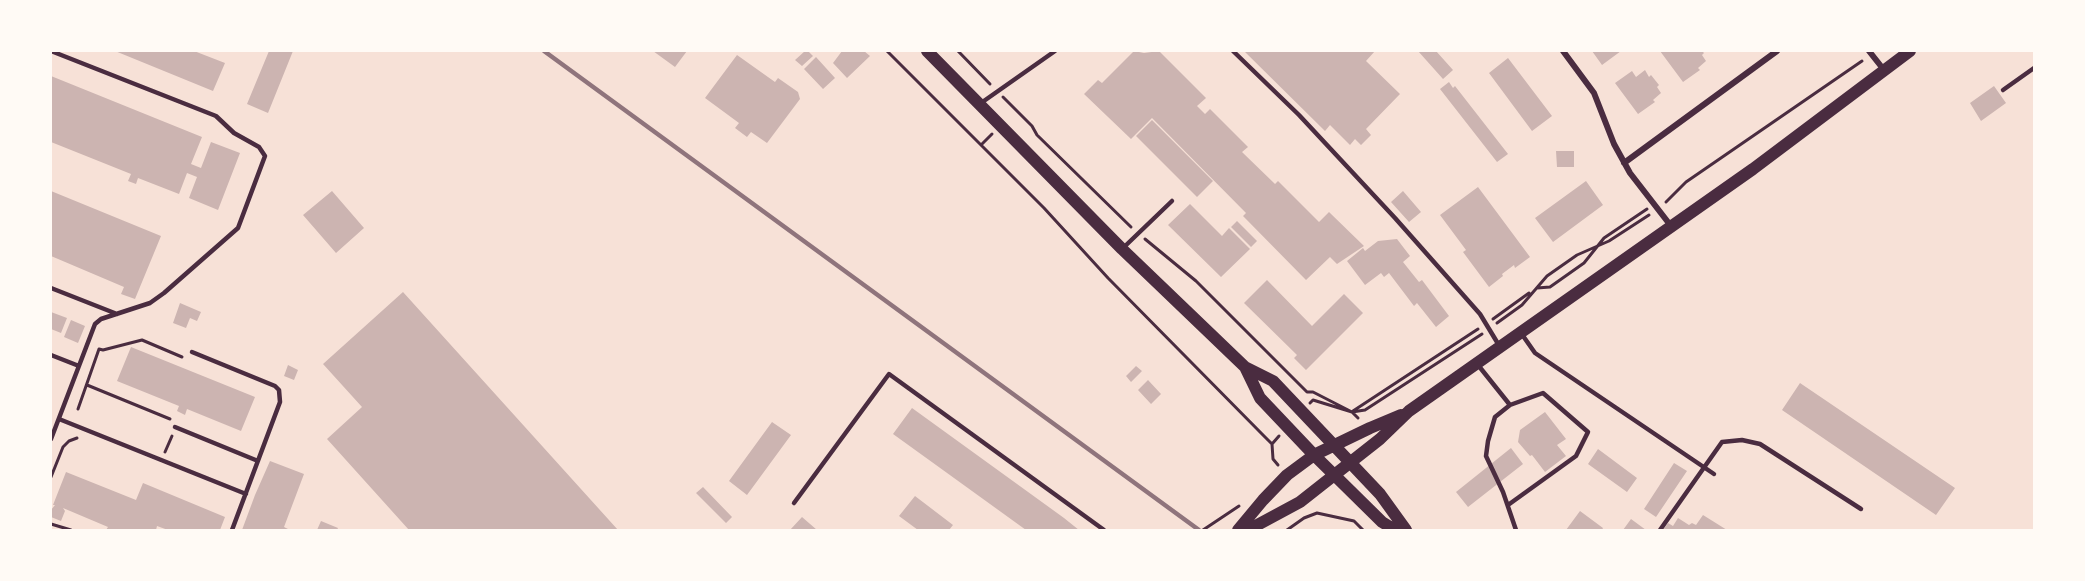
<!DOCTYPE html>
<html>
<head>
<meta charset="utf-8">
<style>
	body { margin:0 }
	#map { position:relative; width:2085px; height:581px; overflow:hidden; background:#f7e1d7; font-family:Inter,sans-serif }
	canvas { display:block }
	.frame { position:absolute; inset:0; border:52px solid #fffaf5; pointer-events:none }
</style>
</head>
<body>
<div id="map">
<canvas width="2085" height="581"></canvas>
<div class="frame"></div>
</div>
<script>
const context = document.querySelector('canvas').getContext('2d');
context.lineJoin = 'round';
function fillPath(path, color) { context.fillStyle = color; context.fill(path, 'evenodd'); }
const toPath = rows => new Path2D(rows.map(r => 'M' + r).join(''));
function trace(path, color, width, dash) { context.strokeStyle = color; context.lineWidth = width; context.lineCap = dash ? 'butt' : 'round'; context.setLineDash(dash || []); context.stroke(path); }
const building = toPath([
	[115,51,194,51,225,63,213,91],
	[269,51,293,51,268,113,247,104],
	[653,51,687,51,675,67],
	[805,51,808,51,813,56,802,66,795,60],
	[842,51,864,51,870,56,847,78,833,63],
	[1134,51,1144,53,1159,51,1206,98,1197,106,1205,114,1210,109,1248,147,1242,152,1275,184,1278,181,1319,222,1329,212,1364,246,1337,264,1330,257,1306,280,1243,216,1246,213,1152,118,1131,139,1084,94,1098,80,1102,83],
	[1244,51,1375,51,1366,61,1400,94,1366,129,1371,135,1361,145,1355,139,1350,145,1330,125,1325,131],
	[1418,51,1436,51,1453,70,1443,79],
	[1592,51,1621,51,1602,65],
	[1660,51,1702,51,1704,53,1702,55,1706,61,1698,68,1700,70,1683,82],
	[737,55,775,82,778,78,798,92,800,99,767,143,751,132,747,137,735,128,739,123,705,98],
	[816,57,835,78,823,89,804,69],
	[1508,58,1552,116,1532,131,1489,73],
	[1645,70,1649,77,1651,75,1659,85,1657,87,1661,93,1653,100,1655,102,1638,114,1615,83,1632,71,1636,77],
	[51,76,202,137,191,164,201,168,211,142,240,153,218,210,189,198,197,177,187,173,179,194,138,178,136,184,128,181,131,174,51,142],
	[1449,82,1453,88,1455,86,1508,154,1497,162,1440,89],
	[1994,86,2006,103,1981,121,1970,103],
	[1152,120,1213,181,1197,197,1136,136],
	[1556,151,1574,151,1574,167,1557,167],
	[1586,181,1603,205,1553,242,1535,218],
	[1478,187,1530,257,1515,268,1514,265,1502,274,1503,276,1489,287,1463,252,1466,250,1440,215],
	[51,191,161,236,135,299,121,294,124,287,51,256],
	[332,191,364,228,336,253,303,215],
	[1403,191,1421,212,1409,222,1391,202],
	[1190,204,1222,236,1229,228,1250,249,1221,277,1168,225],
	[1237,221,1257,241,1251,247,1231,227],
	[1397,239,1410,256,1403,262,1419,282,1422,280,1449,316,1436,327,1417,303,1414,306,1389,273,1384,277,1381,273,1365,285,1347,261,1363,248,1365,251,1378,241],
	[1267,280,1312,326,1344,294,1363,313,1306,370,1294,358,1297,355,1244,303],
	[403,292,618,530,409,530,327,439,362,407,323,364],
	[180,303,201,312,197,321,190,318,186,328,173,323],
	[51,312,67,318,61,333,51,329],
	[71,320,85,326,78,343,64,337],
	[131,347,255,397,241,431,187,409,185,415,177,411,179,406,117,381],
	[288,365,298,370,294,380,284,376],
	[1136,366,1142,371,1131,382,1126,376],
	[1148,380,1161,394,1151,404,1138,390],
	[1800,383,1955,488,1936,515,1782,410],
	[912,408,1064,518,1079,530,1026,530,936,465,893,434],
	[1545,412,1566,439,1557,445,1566,456,1545,472,1532,455,1530,456,1518,442,1520,430],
	[772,422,791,435,747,495,729,481],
	[1511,448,1523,464,1468,507,1456,492],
	[1598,449,1637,478,1627,492,1588,464],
	[270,461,304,474,284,527,290,530,242,530,255,495],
	[1674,463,1687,471,1656,517,1644,509],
	[66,472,136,500,143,483,225,517,220,530,168,530,157,526,156,530,106,530,108,527,63,508,65,511,61,521,51,517,51,510,55,505,53,505],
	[703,487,732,517,726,523,696,493],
	[915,496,953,525,949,530,918,530,899,516],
	[1580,511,1603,528,1602,530,1566,530],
	[1703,515,1727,530,1663,530,1668,523,1673,526,1678,518,1689,525,1692,523,1696,525],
	[802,517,817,530,790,530],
	[1631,519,1646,530,1623,530],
	[321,521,338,528,337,530,317,530]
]);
const path = toPath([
	[887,51,1044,208,1108,278,1263,435,1272,444,1273,459,1278,465],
	[958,51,990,84],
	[1003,97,1032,126,1037,135,1131,227],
	[981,145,992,134],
	[1666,202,1686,182,1862,61],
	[1145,239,1196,281,1307,392,1313,392,1352,412,1358,418],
	[1537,288,1550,287,1584,263,1604,238,1647,209],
	[1493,319,1529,293],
	[1497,323,1522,305,1547,276,1577,255,1609,241,1649,215],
	[87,385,170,419],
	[1310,403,1313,400,1352,412,1365,410,1482,334],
	[78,409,99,349,103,350,142,340,182,357],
	[1353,411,1478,329],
	[1272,444,1279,436],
	[165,452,172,436],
	[51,477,63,447,69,441,77,438],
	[51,524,71,530],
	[1203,530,1239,506],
	[1287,530,1304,518,1317,513,1354,521,1363,530]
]);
const service = toPath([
	[1233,51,1299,115,1395,218,1480,314,1500,347],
	[2003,90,2034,68],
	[981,103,1055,51],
	[1122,249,1172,201],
	[51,288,117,314],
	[1521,333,1535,353,1714,474],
	[192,352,275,386,279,390,280,402,232,530],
	[51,355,79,366],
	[1478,365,1510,405],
	[59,419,246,494],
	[175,427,258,461],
	[51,439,95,324,101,319,150,303,164,293,238,228,265,156,259,147,234,133,216,116,51,51],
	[794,503,889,374,1104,530],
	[1508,505,1576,456,1588,432,1543,393,1510,405,1495,417,1488,441,1486,456,1503,492,1516,530],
	[1660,530,1722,442,1742,440,1760,444,1861,509]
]);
const minor = toPath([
	[1563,51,1594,93,1614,144,1630,173,1671,226],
	[1869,51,1884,70],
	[1624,163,1777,51]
]);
const secondary = toPath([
	[927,51,1122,249,1245,367,1273,381,1380,494,1406,530],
	[1245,367,1260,398,1314,455,1382,522,1395,530],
	[1238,530,1263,500,1287,475,1314,455,1370,428,1401,415],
	[1248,530,1300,502,1380,439,1409,411,1753,169,1910,51]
]);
const rail = toPath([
	[544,51,1199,530]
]);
fillPath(building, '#ccb4b1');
trace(path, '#4a2c40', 3);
trace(service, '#4a2c40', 4.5);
trace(minor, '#4a2c40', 6);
trace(secondary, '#4a2c40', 12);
trace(rail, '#8f747c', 4.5);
</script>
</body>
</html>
